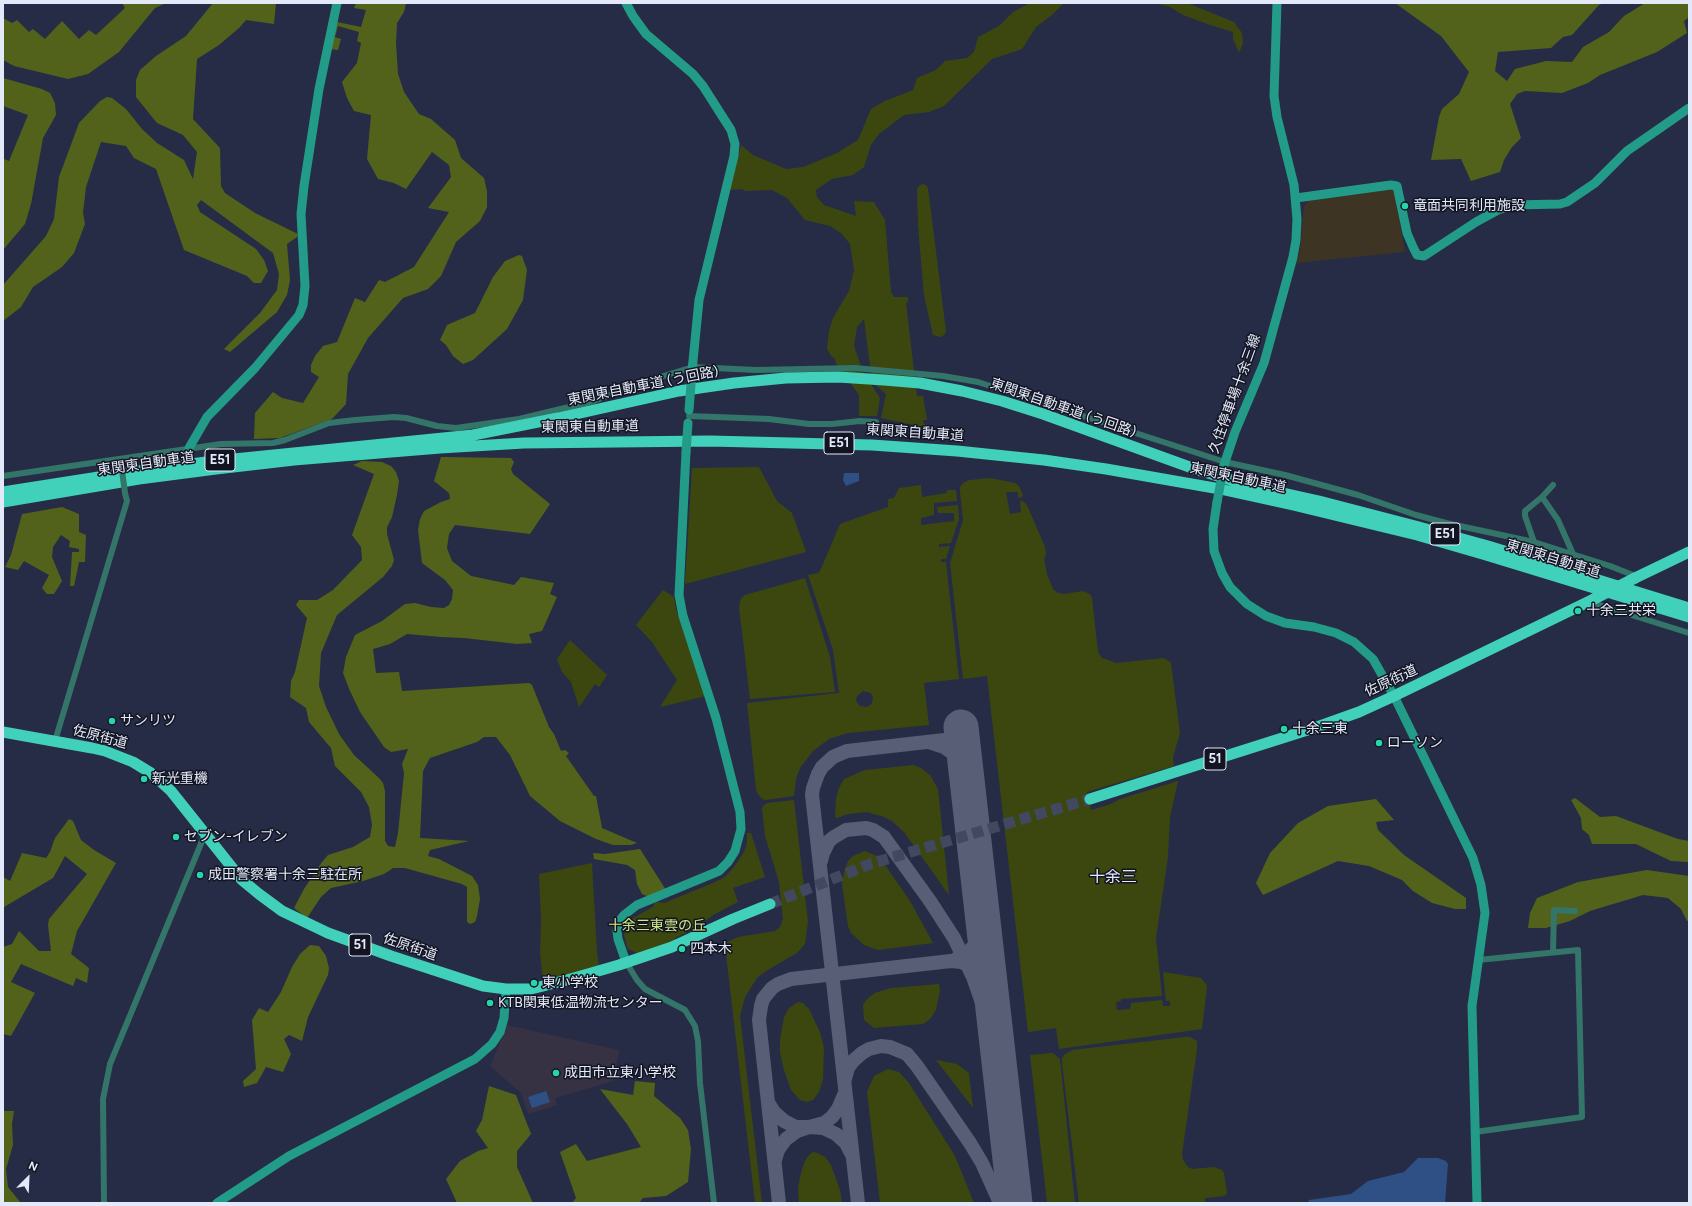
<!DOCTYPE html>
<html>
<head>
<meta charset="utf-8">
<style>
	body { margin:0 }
	#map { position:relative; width:1692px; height:1206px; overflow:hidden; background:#262c45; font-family:Figtree,sans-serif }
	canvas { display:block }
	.frame { position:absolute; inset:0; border:4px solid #e4e9fa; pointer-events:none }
	.north { position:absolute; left:8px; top:1158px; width:40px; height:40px; -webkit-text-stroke:3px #121521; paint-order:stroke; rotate:24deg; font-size:11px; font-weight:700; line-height:16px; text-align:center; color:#e4e9fa }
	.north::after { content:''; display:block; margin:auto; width:14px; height:18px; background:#e4e9fa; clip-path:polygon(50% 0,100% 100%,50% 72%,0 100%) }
</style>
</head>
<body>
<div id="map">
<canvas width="1692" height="1206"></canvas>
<div class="frame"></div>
<div class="north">N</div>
</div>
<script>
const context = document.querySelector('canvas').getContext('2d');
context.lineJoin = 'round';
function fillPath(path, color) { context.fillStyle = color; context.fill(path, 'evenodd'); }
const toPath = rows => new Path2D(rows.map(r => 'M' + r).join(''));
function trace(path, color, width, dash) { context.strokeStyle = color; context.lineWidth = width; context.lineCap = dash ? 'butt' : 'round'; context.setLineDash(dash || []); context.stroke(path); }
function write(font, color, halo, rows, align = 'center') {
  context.font = font + ' Figtree,"Noto Sans JP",sans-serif'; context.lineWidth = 3; context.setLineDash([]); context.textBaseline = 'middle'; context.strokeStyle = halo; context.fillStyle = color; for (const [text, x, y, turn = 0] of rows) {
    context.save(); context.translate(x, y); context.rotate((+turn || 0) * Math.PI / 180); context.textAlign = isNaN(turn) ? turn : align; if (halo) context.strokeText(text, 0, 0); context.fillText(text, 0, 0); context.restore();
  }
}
const commercial = toPath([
	[1394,189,1405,252,1296,263,1300,250,1304,206,1309,200]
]);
const education = toPath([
	[507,1025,619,1050,613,1081,555,1098,557,1105,528,1114,521,1093,490,1066]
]);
const green = toPath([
	[1030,3,1064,3,1052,15,1036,27,1022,49,992,59,944,106,929,112,904,115,879,134,871,145,864,167,853,175,832,179,816,190,817,197,824,205,856,216,854,201,874,202,885,220,891,292,894,297,908,297,908,302,906,303,917,396,923,396,927,420,923,420,924,424,927,425,927,428,881,418,886,394,872,382,864,319,857,327,854,346,863,372,880,398,877,416,859,416,859,395,836,363,835,359,831,356,827,349,829,331,833,318,849,291,854,270,850,244,841,233,830,226,805,220,787,198,772,190,745,191,742,189,730,190,741,145,753,155,786,169,803,167,837,153,858,140,871,109,885,101,913,90,917,78,936,70,945,61,967,58,974,52,978,37,999,26,1013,12],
	[1156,3,1187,3,1234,22,1242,33,1243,43,1239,53,1233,39,1233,32,1210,25,1183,15,1170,7],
	[922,184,926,185,928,188,946,331,944,335,940,337,933,335,924,296,918,225,917,189,919,186],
	[759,467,777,501,792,513,806,552,685,584,692,468],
	[990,478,1015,483,1019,486,1023,495,1021,498,1018,497,1018,492,1006,492,1010,514,1021,512,1020,502,1023,501,1027,505,1045,547,1046,554,1044,559,1047,574,1053,589,1058,593,1064,594,1083,591,1090,594,1092,598,1098,652,1102,658,1116,663,1164,658,1171,663,1180,733,1173,757,1174,766,1087,792,1091,810,1111,804,1120,799,1178,781,1170,817,1168,857,1156,938,1162,996,1121,999,1121,1001,1116,1002,1117,1010,1130,1009,1131,1003,1162,1000,1163,1006,1170,1006,1170,1001,1166,1001,1163,972,1201,978,1206,984,1207,987,1202,1029,1059,1049,1056,1028,1028,1032,987,676,963,679,950,563,963,520,960,492,960,487,963,483,969,480],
	[921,485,922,497,947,493,947,490,956,490,957,501,934,503,934,515,921,518,921,525,954,521,954,513,938,513,937,507,958,505,959,519,951,543,939,544,939,547,950,546,946,559,941,559,941,562,946,562,959,679,924,683,929,725,848,733,829,739,813,751,800,768,796,779,794,796,766,800,762,799,758,794,756,790,747,703,839,693,833,650,808,575,818,573,820,571,840,524,888,507,888,499,894,498,899,488],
	[863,691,871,693,873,698,872,703,867,707,860,706,856,701,857,696],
	[805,578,830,657,835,692,750,699,739,607,741,598,745,595],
	[663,590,674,597,676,609,706,696,660,707,677,680,652,642,636,625],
	[570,640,607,675,599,687,595,684,579,707,571,682,562,672,557,659],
	[913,765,921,768,930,775,938,789,949,895,904,832,892,821,884,817,867,812,848,814,837,818,835,817,836,798,839,788,844,779,865,770],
	[794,800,808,922,805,944,797,953,766,971,757,978,745,997,740,1016,762,1203,755,1203,726,954,721,945,738,937,775,931,780,927,783,919,779,882,765,836,762,809,763,806,767,803],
	[747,833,751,833,765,877,733,888,738,902,715,914,693,929,675,938,675,940,638,954,629,949,628,950,624,935,629,922,633,918,653,907,655,902,664,903,713,883,725,877,734,867,744,852,747,843],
	[865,851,877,856,885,865,910,901,933,943,878,950,864,945,851,933,848,926,842,884,844,872,848,861,853,856],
	[592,863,597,952,599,966,543,982,540,953,541,921,539,874],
	[939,984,940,991,936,1010,930,1019,923,1024,874,1028,864,1020,863,1005,868,998,875,993,891,988],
	[798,1002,803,1003,809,1009,820,1032,824,1048,823,1079,819,1092,813,1100,807,1102,800,1100,791,1090,783,1067,780,1052,780,1040,784,1017,789,1008],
	[1185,1037,1190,1037,1197,1041,1197,1049,1182,1154,1183,1160,1188,1167,1192,1169,1214,1167,1222,1170,1224,1173,1227,1193,1225,1196,1205,1198,1205,1202,1210,1203,1079,1203,1062,1063,1062,1058,1065,1054,1072,1050],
	[1053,1053,1060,1059,1075,1203,1047,1203,1030,1055],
	[936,1060,957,1064,969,1073,973,1108],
	[888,1069,899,1072,909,1083,955,1156,974,1203,880,1203,867,1092,874,1076],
	[813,1152,818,1153,825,1157,831,1165,840,1190,842,1203,799,1203,798,1188,801,1173,804,1163,808,1156]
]);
const forest = toPath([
	[122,3,166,3,155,8,119,52,88,74,68,79,14,66,3,60,3,18,12,23,17,20,29,32,33,29,45,39,62,21,79,39,89,30,96,35,125,8],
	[213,3,276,3,274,24,246,20,239,28,219,45,197,59,193,119,220,148,221,186,225,193,255,213,298,234,297,237,287,244,290,280,287,295,277,312,230,352,224,349,260,313,277,290,279,274,273,253,201,200,197,205,200,212,256,249,264,260,268,271,261,283,254,283,247,276,184,250,156,169,134,158,126,146,101,142,86,187,83,213,85,224,74,253,62,267,33,287,21,307,3,321,3,285,46,236,54,219,59,177,79,123,100,101,107,97,112,98,126,109,142,129,157,143,184,160,193,179,197,152,183,135,157,123,136,97,136,80,140,70,156,56,186,36],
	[356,3,406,3,404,12,397,23,396,43,398,74,404,92,419,114,431,119,455,140,461,158,484,178,487,191,487,207,480,221,456,242,441,276,428,289,403,298,368,338,348,374,346,404,332,419,280,438,254,439,255,413,273,392,282,398,303,403,319,377,311,372,311,365,315,356,323,346,337,342,355,298,365,302,379,280,385,282,414,267,449,212,428,208,451,177,449,165,432,152,406,189,394,183,378,179,367,159,371,115,354,111,347,98,342,82,357,63,361,43,357,41,359,32,338,26,335,37,341,39,338,50,330,49,337,22,361,27,366,10,354,8],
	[1395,3,1604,3,1599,5,1572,35,1563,37,1551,48,1498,52,1495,71,1507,81,1515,69,1546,61,1572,62,1583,47,1609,32,1624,16,1645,3,1689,3,1689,17,1684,21,1687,33,1657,52,1600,75,1588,83,1562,93,1525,91,1517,94,1510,104,1521,138,1512,147,1504,160,1500,172,1471,181,1461,159,1431,160,1439,117,1442,109,1459,94,1469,72,1441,36],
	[3,78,42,89,50,93,55,103,56,115,43,138,31,204,25,224,3,250,3,160,4,159,9,161,28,115,3,106],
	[519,255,522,256,527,270,523,300,507,329,473,360,463,364,453,356,446,345,440,340,447,325,475,313,493,277,505,261],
	[441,457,511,458,514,462,511,469,513,474,550,504,530,534,455,525,449,534,447,548,452,561,471,576,514,585,521,577,554,583,550,594,557,597,542,631,529,634,532,643,517,644,464,638,441,637,407,634,390,644,373,649,376,673,399,672,402,691,529,683,532,685,549,727,554,734,561,751,565,750,569,753,566,756,594,796,596,796,602,828,637,843,631,845,613,845,596,839,560,821,530,796,510,755,496,737,484,737,477,742,430,758,423,771,420,838,469,841,430,850,428,856,439,859,472,876,478,885,480,899,477,916,475,922,470,924,467,922,467,887,462,884,405,868,393,868,384,874,363,881,331,888,321,897,307,918,294,908,304,889,322,862,328,855,353,847,370,837,372,825,369,807,361,792,335,766,331,748,309,722,306,708,290,697,291,681,295,672,307,618,296,605,299,600,317,600,333,590,362,560,361,547,352,535,374,474,353,465,362,461,382,462,391,466,396,472,399,481,397,495,392,517,387,527,387,534,394,560,392,566,383,577,337,615,321,653,319,686,326,707,339,734,354,755,379,778,383,783,385,791,385,841,388,846,395,847,398,833,404,773,402,764,408,749,391,752,384,747,360,712,350,691,343,673,346,657,355,635,382,621,405,604,415,603,431,607,444,608,449,605,452,599,453,590,445,580,422,563,418,530,420,519,424,511,441,502,450,499,449,493,434,481],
	[62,507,79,514,79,532,86,535,85,562,79,562,74,586,70,586,72,552,79,552,79,549,69,547,70,541,61,535,53,547,52,557,62,581,54,594,47,594,42,588,49,575,24,561,18,570,5,567,11,555,22,514],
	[1575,798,1600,817,1616,816,1678,839,1689,841,1689,862,1671,861,1636,844,1592,844,1589,835,1582,829,1581,818,1571,800],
	[1376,799,1394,820,1376,822,1378,830,1404,855,1466,898,1466,909,1455,909,1432,903,1413,891,1402,880,1369,866,1338,861,1263,895,1256,883,1270,853,1298,823,1328,806],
	[69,819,73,821,81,840,94,850,116,863,77,931,71,954,89,968,87,983,76,978,73,986,21,964,11,982,35,993,11,1036,3,1034,3,947,12,944,19,931,39,951,51,951,48,925,49,919,87,874,65,856,53,878,4,907,3,907,3,877,10,881,22,853,46,858,50,852,55,838],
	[640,849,666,890,649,897,642,894,637,884,635,870,627,865,594,859,593,853,605,854],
	[1647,870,1689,876,1689,920,1687,921,1681,909,1668,898,1643,895,1590,911,1570,921,1546,928,1528,928,1530,913,1537,898,1578,882],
	[310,945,319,946,326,956,329,968,328,975,308,1017,302,1041,289,1035,284,1039,291,1054,283,1072,266,1067,257,1083,244,1087,243,1081,256,1069,252,1020,259,1008,268,1012,281,992,292,967,300,954],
	[635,1081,655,1083,654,1096,680,1118,688,1130,691,1149,688,1182,666,1196,643,1198,639,1203,572,1203,576,1198,560,1152,576,1144,587,1161,641,1147,627,1124,600,1089,633,1095],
	[489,1086,516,1095,531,1134,517,1151,517,1167,533,1203,457,1203,446,1179,460,1161,478,1151,488,1148,476,1131,482,1120],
	[3,1111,14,1111,12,1124,13,1145,6,1169,8,1187,21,1203,3,1203]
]);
const water = toPath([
	[844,473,859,473,859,481,846,486,843,480],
	[546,1091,550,1102,532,1108,528,1097],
	[1418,1158,1438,1158,1446,1161,1448,1164,1445,1203,1308,1203,1309,1200,1351,1194,1368,1181,1404,1172]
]);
const taxiway = toPath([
	[929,742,944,747,954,754,961,763,966,774],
	[821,861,823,853,829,841,834,837,846,830,866,828,873,830,884,837,930,901,954,938,973,977,988,1020],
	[956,959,968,952,974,946,979,938,983,925],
	[845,1079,848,1068,853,1061,862,1053,869,1049,881,1046,890,1047,907,1054,917,1066,970,1143,982,1163,1000,1203],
	[769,1104,774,1112,784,1121,796,1127,809,1127,824,1123,832,1117,838,1109,844,1095],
	[775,1160,778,1150,786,1139,797,1131,809,1127,823,1128,836,1134,846,1143,851,1153],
	[779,1203,759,1020,761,1006,763,999,772,988,778,984,791,979,951,961,961,962,970,965,981,973,990,990,1000,1075],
	[858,1203,812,795,813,788,818,774,822,767,833,757,847,751,962,738]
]);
const runway = toPath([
	[961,727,1015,1203]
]);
const highwayTunnel = toPath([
	[770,904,870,864,1090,799]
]);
const street = toPath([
	[689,416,769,419,809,424,832,424,860,421,876,422],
	[3,476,221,444,273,443,285,440,329,423,355,420,394,417,406,418,437,426,456,428,519,419,594,401,634,385,693,367,756,370,855,368,943,376,978,382,1225,462,1285,475,1358,495,1416,515,1446,523,1534,542,1610,566,1638,577],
	[1542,497,1558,520,1573,554],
	[1534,542,1525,516,1525,511,1542,497,1553,485],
	[1590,602,1689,633],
	[55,741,127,501,125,493],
	[1553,952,1554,910,1575,911],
	[626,962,637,980,645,989,685,1010,695,1026,698,1041,700,1083,714,1203],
	[1475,1132,1582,1117,1578,950,1478,960],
	[104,1203,103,1099,110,1064,205,834]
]);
const secondary = toPath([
	[626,3,633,16,646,34,693,74,703,86,731,130,735,144,734,156,699,300,692,371],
	[1296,198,1391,185,1397,186,1407,233,1413,247,1417,255,1424,256,1476,222,1498,210,1514,205,1560,204,1567,202,1595,183,1627,151,1689,108],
	[189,448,207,417,255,368,299,315,303,305,305,286,301,214,304,186,319,89,337,3],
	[1224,465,1235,432,1264,363,1293,257,1296,240,1297,219,1294,185,1277,117,1274,96,1277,3],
	[1217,502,1213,529,1214,551,1222,573,1230,587,1247,604,1266,616,1285,623,1314,627,1336,633,1354,642,1373,659,1394,696,1473,858,1481,885,1485,913,1472,1006,1477,1203],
	[626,962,618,939,617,931,620,920,624,915,637,905,719,871,728,862,735,851,741,829,740,812,716,718,683,616,679,595,686,452],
	[217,1203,289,1156,475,1059,492,1044,500,1032,504,1018,506,989]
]);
const highway = toPath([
	[3,492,137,471,214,461,473,435,558,418,679,391,734,383,786,378,838,377,884,380,920,383,962,391,1002,401,1043,414,1195,469,1247,485,1319,501,1419,527,1488,546,1689,608],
	[3,502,139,479,216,469,294,460,440,448,524,443,710,441,872,445,957,451,1044,460,1106,469,1220,489,1293,505,1417,535,1486,555,1689,617],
	[1635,578,1689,552],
	[3,732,92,748,105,751,133,762,151,773,171,791,242,880,259,894,282,911,328,933,391,956,483,986,506,989,531,989,567,980,619,965,672,947,733,919,770,904],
	[1090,799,1317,727,1359,712,1394,696,1594,599]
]);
const streetBridge = toPath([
	[121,463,125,493]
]);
const secondaryBridge = toPath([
	[689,410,692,371],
	[686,452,688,423],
	[1217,502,1224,465]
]);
const highwayBridge = toPath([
	[1594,599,1635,578]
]);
const markers = [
	[1405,206,4,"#27d5ad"],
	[1578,611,4,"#27d5ad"],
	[112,721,4,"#27d5ad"],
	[1284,729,4,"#27d5ad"],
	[1379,743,4,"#27d5ad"],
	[144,779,4,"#27d5ad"],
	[176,837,4,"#27d5ad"],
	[200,875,4,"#27d5ad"],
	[682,949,4,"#27d5ad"],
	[534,983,4,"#27d5ad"],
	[490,1003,4,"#27d5ad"],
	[556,1073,4,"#27d5ad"]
];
const shields = [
	[839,443,30],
	[220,460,30],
	[1445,534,30],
	[1215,759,22],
	[360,945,22]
];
const shieldNames = [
	["E51",839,443],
	["E51",220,460],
	["E51",1445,534],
	["51",1215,759],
	["51",360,945]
];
const poiNames = [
	["竜面共同利用施設",1413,206],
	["十余三共栄",1586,611],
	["サンリツ",120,721],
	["十余三東",1292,729],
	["ローソン",1387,743],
	["新光重機",152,779],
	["セブン-イレブン",184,837],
	["成田警察署十余三駐在所",208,875],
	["四本木",690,949],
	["東小学校",542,983],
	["KTB関東低温物流センター",498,1003],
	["成田市立東小学校",564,1073]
];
const streetNames = [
	["東関東自動車道 (う回路)",643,386,-11],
	["久住停車場十余三線",1235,394,-70],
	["東関東自動車道 (う回路)",1063,408,19],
	["東関東自動車道",590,427,-1],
	["東関東自動車道",915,433,4],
	["東関東自動車道",146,464,-8],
	["東関東自動車道",1238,478,12],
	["東関東自動車道",1553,559,17],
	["佐原街道",1391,681,-25],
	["佐原街道",100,737,15],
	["佐原街道",410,947,19]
];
const parkNames = [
	["十余三東雲の丘",657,926]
];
const quarterNames = [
	["十余三",1113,877]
];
fillPath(commercial, '#3e3424');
fillPath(education, '#363243');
fillPath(green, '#3c4710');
fillPath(forest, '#53621b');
fillPath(water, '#2e5085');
trace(taxiway, '#585e75', 14);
trace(runway, '#585e75', 35);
trace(highwayTunnel, '#424860', 11, [11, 5.5]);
trace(street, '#337569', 6);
trace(secondary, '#229c89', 9);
trace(highway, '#41d0b9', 11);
trace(streetBridge, '#337569', 6);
trace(secondaryBridge, '#229c89', 9);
trace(highwayBridge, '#41d0b9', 11);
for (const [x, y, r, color] of markers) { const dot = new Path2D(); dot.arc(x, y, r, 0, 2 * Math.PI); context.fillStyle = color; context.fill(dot); trace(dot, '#121521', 1.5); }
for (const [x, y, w] of shields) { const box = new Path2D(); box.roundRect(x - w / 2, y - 11, w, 22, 3); context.fillStyle = '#121521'; context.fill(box); trace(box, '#e4e9fa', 1); }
write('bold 13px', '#e4e9fa', null, shieldNames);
write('14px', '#e4e9fa', '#121521', poiNames, 'left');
write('14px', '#e4e9fa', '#121521', streetNames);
write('14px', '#d0e886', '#121521', parkNames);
write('16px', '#e4e9fa', '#121521', quarterNames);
</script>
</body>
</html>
